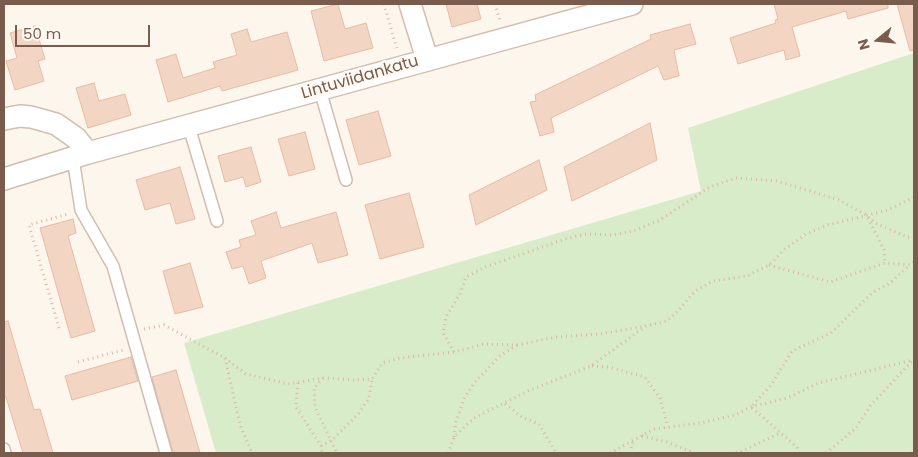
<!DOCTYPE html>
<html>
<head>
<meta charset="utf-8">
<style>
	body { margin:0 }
	#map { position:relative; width:918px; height:457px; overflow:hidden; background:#fdf6ec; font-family:Poppins,sans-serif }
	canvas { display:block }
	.frame { position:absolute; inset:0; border:5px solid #7a5c4d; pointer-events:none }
	.north { position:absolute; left:853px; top:15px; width:50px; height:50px; -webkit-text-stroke:4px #fffaf3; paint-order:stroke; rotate:253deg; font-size:14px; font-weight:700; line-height:20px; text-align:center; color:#7a5c4d }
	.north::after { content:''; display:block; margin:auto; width:18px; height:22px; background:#7a5c4d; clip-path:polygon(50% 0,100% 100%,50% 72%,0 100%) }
	.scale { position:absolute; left:15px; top:25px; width:135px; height:22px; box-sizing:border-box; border:2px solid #7a5c4d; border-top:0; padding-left:6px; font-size:15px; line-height:18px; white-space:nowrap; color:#7a5c4d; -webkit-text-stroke:4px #fffaf3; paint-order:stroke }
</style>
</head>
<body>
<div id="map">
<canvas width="918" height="457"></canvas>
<div class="frame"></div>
<div class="north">N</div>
<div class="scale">50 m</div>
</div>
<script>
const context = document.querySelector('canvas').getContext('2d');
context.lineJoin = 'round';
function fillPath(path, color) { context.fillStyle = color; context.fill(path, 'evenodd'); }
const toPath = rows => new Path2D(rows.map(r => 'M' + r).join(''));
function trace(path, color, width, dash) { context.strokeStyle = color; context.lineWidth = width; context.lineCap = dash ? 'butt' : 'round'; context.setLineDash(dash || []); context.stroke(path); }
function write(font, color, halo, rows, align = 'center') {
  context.font = font + ' Poppins,sans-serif'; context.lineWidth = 5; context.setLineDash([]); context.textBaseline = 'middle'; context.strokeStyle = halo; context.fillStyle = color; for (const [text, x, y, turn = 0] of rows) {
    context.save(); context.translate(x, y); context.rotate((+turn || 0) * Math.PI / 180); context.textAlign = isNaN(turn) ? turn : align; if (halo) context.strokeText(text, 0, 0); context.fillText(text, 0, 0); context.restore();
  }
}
const green = toPath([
	[914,53,914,453,216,453,184,343,701,191,688,128]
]);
const building = toPath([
	[338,4,345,29,366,23,373,48,324,61,311,11,338,4],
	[446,4,477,4,481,19,452,27,446,4],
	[774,4,888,4,888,8,848,19,846,11,792,27,800,56,786,60,784,50,738,64,730,38,776,23,775,20,778,19,774,4],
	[897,4,914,4,914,50,910,51,897,4],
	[690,24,696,44,674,50,679,76,664,80,658,66,551,118,554,132,540,136,530,102,536,101,535,95,651,39,650,35,690,24],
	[35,26,45,59,38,61,44,81,15,90,6,61,17,58,10,33,35,26],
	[247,29,251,42,287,32,298,70,222,91,220,86,168,102,156,60,176,54,183,78,215,68,213,62,237,55,231,34,247,29],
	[94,83,99,101,125,94,131,115,88,128,76,88,94,83],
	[378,111,391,156,359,165,346,120,378,111],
	[650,123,657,160,572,201,564,167,650,123],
	[305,132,315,169,289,176,278,139,305,132],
	[251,147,261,182,246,187,243,177,225,182,218,156,251,147],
	[539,160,547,190,476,225,469,195,539,160],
	[180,167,195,219,176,224,170,203,145,210,136,180,180,167],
	[409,193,424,247,380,259,365,205,409,193],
	[276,212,281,228,336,212,348,255,318,263,312,243,261,261,266,278,249,284,243,266,232,269,226,252,241,247,239,240,256,235,251,221,276,212],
	[73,219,76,233,68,236,95,331,71,338,40,228,73,219],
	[190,263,203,307,175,314,163,271,190,263],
	[8,321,34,410,40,409,53,453,23,453,6,397,4,397,4,322,8,321],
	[131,357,138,381,72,400,65,376,131,357],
	[176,370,200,453,173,453,152,377,176,370]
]);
const path = toPath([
	[384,4,397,49],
	[495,4,500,21],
	[868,218,884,250,885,263],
	[769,265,830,282,885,263,910,265,914,262],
	[59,328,29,225,68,214],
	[144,329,164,325,225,358,240,425,252,453],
	[454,352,443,333,446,317,460,294,466,277,485,267,565,239,586,234,613,235,633,231,660,220,710,187,736,178,777,181,839,200,866,215,875,223,907,237,914,238],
	[225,358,246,374,288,384,324,378,354,380,372,379,382,363,400,358,454,352,484,344,517,345,557,337,600,334,646,326],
	[78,362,123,350],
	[592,366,608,367,645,377,660,398,668,427],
	[323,378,314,388,315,407,337,453],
	[298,383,296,407,321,446,322,453],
	[505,404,522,417,539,424,556,453],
	[642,436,667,442,694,453],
	[454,437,456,422,464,399,475,382,500,356,517,345],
	[321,446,332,440,359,413,369,398,372,379],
	[448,453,454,437,474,418,528,391,591,366,646,326,667,321,679,310,695,291,713,281,747,276,769,265,785,249,806,234,828,225,888,210,914,197],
	[610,453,654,429,700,423,735,415,751,407,787,398,819,383,913,360],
	[630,453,633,441],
	[731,453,740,452,780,433],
	[799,453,797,447,751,407,771,385,792,351,831,333,872,293,890,283,910,265],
	[826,453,856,428,871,405,912,361],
	[911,453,914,451]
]);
const service = toPath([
	[320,90,346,180],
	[189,127,217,221],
	[73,158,81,210,113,266,166,453],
	[4,449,5,453]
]);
const minor = toPath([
	[410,4,427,59],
	[4,119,20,116,31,117,56,124,76,138,88,153],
	[4,179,88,153,632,4]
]);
const streetNames = [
	["Lintuviidankatu",360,78,-16]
];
fillPath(green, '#d8ecc9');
fillPath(building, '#f3d5c3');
trace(building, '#e6bba3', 1);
trace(service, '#d1beb0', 14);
trace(minor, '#d1beb0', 24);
trace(path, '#d9b8a5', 3, [1, 4]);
trace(service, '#fff', 11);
trace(minor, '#fff', 21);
write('16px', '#7a5c4d', '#fffaf3', streetNames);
</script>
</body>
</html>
